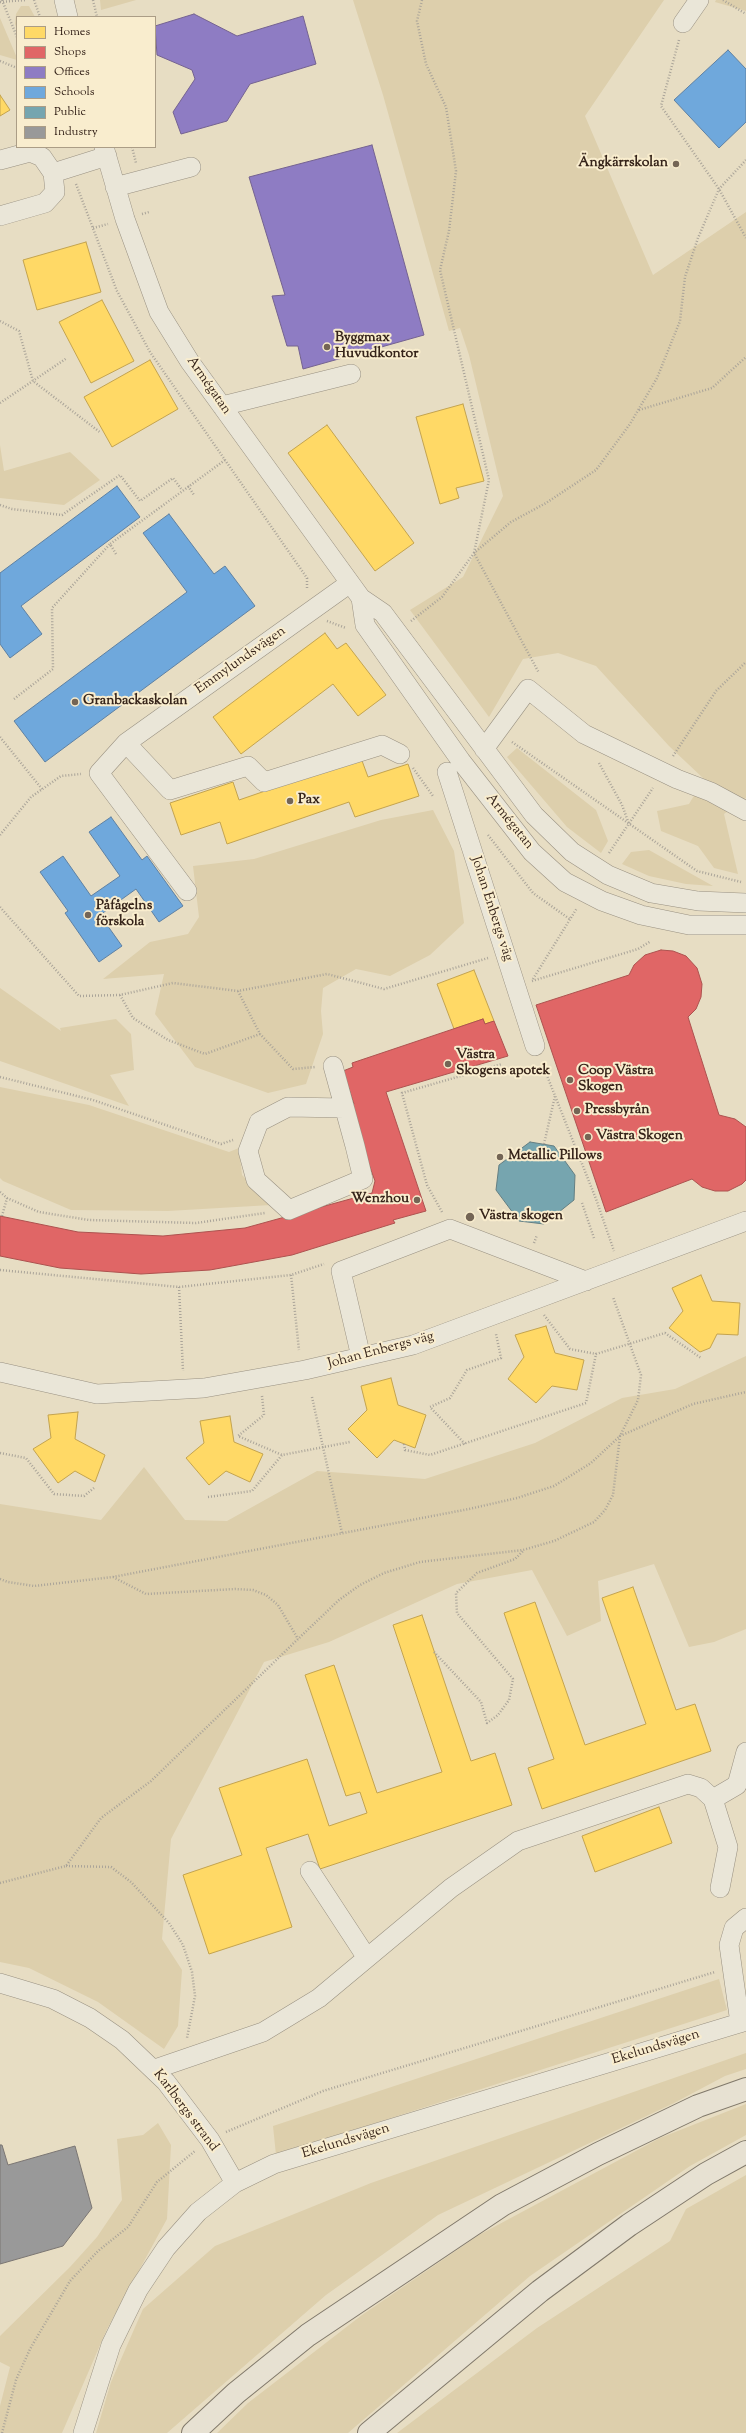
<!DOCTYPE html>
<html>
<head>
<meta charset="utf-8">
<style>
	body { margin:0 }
	#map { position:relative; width:746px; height:2433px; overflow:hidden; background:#e7ddc3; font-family:"Sorts Mill Goudy",serif }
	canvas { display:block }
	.legend { position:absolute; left:16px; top:16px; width:140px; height:132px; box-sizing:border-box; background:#f9edce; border:1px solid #ab9d86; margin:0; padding:5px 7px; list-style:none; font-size:12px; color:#36241a }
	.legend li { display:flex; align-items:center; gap:8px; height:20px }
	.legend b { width:20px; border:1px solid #ab9d86 }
</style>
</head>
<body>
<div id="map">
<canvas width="746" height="2433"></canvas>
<ul class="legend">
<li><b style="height:11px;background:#ffd966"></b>Homes</li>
<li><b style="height:11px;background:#e06666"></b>Shops</li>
<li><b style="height:11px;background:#8e7cc3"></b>Offices</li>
<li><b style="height:11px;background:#6fa8dc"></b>Schools</li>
<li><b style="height:11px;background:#76a5af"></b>Public</li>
<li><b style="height:11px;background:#999"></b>Industry</li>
</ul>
</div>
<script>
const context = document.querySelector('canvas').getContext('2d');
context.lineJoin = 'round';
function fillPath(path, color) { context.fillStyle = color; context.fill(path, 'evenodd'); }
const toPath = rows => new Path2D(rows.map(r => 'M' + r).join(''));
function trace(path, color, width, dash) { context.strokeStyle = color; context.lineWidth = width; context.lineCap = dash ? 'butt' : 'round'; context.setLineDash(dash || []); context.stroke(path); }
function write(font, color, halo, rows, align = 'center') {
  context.font = font + ' "Sorts Mill Goudy",serif'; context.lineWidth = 4; context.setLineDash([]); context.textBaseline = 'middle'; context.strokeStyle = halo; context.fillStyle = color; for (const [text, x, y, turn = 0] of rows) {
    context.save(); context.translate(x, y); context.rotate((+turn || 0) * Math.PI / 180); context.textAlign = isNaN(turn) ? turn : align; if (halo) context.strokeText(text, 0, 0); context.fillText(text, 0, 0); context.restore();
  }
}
const green = toPath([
	[100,0,136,0,101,10],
	[353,0,664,0,585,116,653,275,746,212,746,798,724,814,738,874,714,868,698,846,661,831,657,811,689,804,704,779,669,746,596,666,558,653,523,659,489,717,410,610,463,577,503,496,469,355,460,328,449,331,383,95],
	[716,0,746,0,746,11,715,2],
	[21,6,29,6,35,17,17,17,17,29,15,24,16,14],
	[0,18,17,58,17,60,0,55],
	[0,445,4,471,70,452,100,480,64,505,0,498],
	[517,748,596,810,608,841,601,853,567,827,507,757],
	[433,810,454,851,464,923,430,955,390,976,356,969,323,988,321,1011,323,1034,306,1084,268,1093,195,1067,155,1014,164,974,103,979,150,942,188,934,199,917,193,866,254,859,381,820],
	[649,850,672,863,713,886,686,884,649,876,622,864,631,852],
	[0,988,61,1031,60,1028,116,1019,131,1034,134,1070,110,1075,129,1106,0,1061],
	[0,1087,89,1105,229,1152,239,1148,242,1175,271,1205,168,1211,71,1210,3,1181,0,1178],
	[746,1356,746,1629,714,1642,689,1647,654,1564,598,1581,601,1621,567,1636,532,1570,457,1584,329,1642,264,1662,171,1839,162,1939,182,1970,178,2026,164,2049,98,2002,29,1968,0,1962,0,1504,101,1520,144,1467,185,1520,227,1521,317,1471,425,1479,535,1443,622,1398,675,1389],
	[719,1979,727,2010,276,2155,273,2126],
	[746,2053,746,2069,725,2076,674,2103,438,2215,326,2295,167,2433,96,2433,111,2382,143,2309,215,2246,371,2183],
	[746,2104,746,2135,690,2166,530,2276,348,2433,217,2433,248,2403,362,2315,479,2235,660,2138],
	[158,2123,171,2145,167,2219,107,2329,62,2433,0,2433,0,2406,10,2367,0,2362,0,2336,70,2267,97,2237,122,2200,117,2139,143,2135],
	[746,2175,746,2433,397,2433,537,2328,670,2241,686,2209]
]);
const homes = toPath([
	[0,95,10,110,0,116,0,95],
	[86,242,101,292,37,310,23,260,86,242],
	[102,300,134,361,91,383,59,322,102,300],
	[150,360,178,409,112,447,84,397,150,360],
	[463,404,484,481,456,488,459,498,440,504,416,417,463,404],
	[327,425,414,543,375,571,288,453,327,425],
	[325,633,337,649,346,643,386,695,358,716,333,684,241,754,213,717,325,633],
	[361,758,368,777,408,764,419,796,355,817,349,802,227,844,220,822,181,835,170,803,233,782,239,800,361,758],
	[474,970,494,1021,485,1024,483,1019,454,1029,437,984,474,970],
	[701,1275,712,1301,740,1303,738,1335,717,1334,710,1348,700,1352,669,1328,683,1311,672,1288,701,1275],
	[546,1326,555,1353,584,1360,577,1390,552,1386,536,1403,508,1379,524,1357,515,1335,546,1326],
	[391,1378,398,1405,426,1415,415,1448,394,1440,377,1458,348,1429,367,1410,361,1386,391,1378],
	[78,1412,75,1439,105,1455,95,1482,75,1471,58,1483,33,1449,51,1438,48,1415,78,1412],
	[230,1416,234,1442,263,1454,250,1482,226,1471,209,1485,186,1458,204,1443,200,1421,230,1416],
	[633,1587,676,1710,695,1704,711,1751,542,1809,528,1768,554,1759,504,1613,535,1602,585,1745,646,1724,602,1598,633,1587],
	[422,1615,471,1761,495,1753,512,1805,320,1869,308,1834,266,1848,292,1927,209,1954,183,1875,242,1855,219,1788,307,1759,329,1826,367,1813,360,1792,346,1796,305,1675,334,1665,377,1793,442,1772,393,1625,422,1615],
	[659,1807,672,1843,595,1872,582,1836,659,1807]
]);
const shops = toPath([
	[661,950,673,951,686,956,697,968,702,984,701,997,696,1009,688,1017,719,1115,735,1119,746,1127,746,1180,742,1184,728,1191,715,1191,702,1187,692,1179,606,1212,536,1005,629,975,634,965,645,955,661,950],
	[483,1019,485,1024,494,1021,508,1056,386,1092,426,1211,393,1220,395,1223,292,1255,210,1270,141,1274,60,1268,0,1256,0,1216,78,1232,163,1236,245,1228,372,1193,375,1181,348,1107,354,1104,343,1071,353,1067,352,1063,483,1019]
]);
const offices = toPath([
	[194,14,237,36,303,16,316,64,250,84,227,121,181,134,173,112,195,79,192,70,157,55,155,26,194,14],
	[372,145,424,335,303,369,298,346,287,346,272,296,285,295,249,177,372,145]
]);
const schools = toPath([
	[728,50,746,69,746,122,719,148,674,100,728,50],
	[117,486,140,517,21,606,42,634,10,658,0,644,0,573,117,486],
	[169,514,214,574,225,566,255,606,45,762,14,721,187,592,143,533,169,514],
	[111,817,142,860,147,856,183,906,159,922,136,889,100,915,122,946,99,962,65,913,68,911,40,872,63,856,91,896,120,876,89,832,111,817]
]);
const public = toPath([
	[530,1142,554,1146,575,1175,574,1200,544,1224,519,1221,496,1190,499,1165,530,1142]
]);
const industry = toPath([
	[0,2145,2,2145,8,2165,75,2146,92,2208,63,2246,0,2264,0,2145]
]);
const path = toPath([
	[2,0,17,37],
	[34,0,40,17],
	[93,0,97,17],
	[422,0,417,21,426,64,446,107,456,171,449,231,440,270,489,480,474,553,539,673],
	[723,0,746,14],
	[0,2,26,0],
	[679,40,661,106,719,189,746,238],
	[0,61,17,68],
	[132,147,136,163],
	[76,184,117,291,150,352,307,578,307,590],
	[142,214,149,212],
	[93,228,108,224],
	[0,321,19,331,33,381,101,433],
	[0,403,67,358],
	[639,410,712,388,746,357],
	[188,486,194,495],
	[0,505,12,509,62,515,120,475,140,501,173,478,182,490],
	[116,554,110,544,225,460],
	[327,621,346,628],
	[411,621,442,597,474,553,511,522,546,503,596,470,630,424,657,378,680,321,685,277,698,238,719,189,746,160],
	[14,699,53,669,52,608,110,544],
	[0,737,42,789],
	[512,742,697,871,741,882],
	[673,756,716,691,746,662],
	[599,763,622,805,629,824],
	[413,768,433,796],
	[0,835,31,797,61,776,81,774],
	[488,835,533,893,571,920],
	[609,853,653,788],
	[0,907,79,996,120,995,173,983,238,991,327,974,384,989,488,958],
	[533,979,577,908],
	[532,981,638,949,651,941],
	[238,991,260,1034,293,1069,315,1067],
	[120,995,133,1018,168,1040,205,1054,260,1034],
	[542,1063,596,1199,614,1251],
	[0,1077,93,1100,221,1144,233,1140],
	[544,1144,555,1096],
	[0,1192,7,1198,39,1212,89,1220,196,1223,265,1213],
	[582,1203,594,1238],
	[442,1212,427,1185,402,1093,502,1064],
	[2,1216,7,1198],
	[534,1243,537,1235],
	[0,1270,179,1287,291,1275,324,1264],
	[291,1275,299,1350],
	[179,1287,183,1371],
	[544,1315,570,1349,596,1354],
	[262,1396,264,1415,238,1436,282,1455],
	[312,1397,342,1533],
	[404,1444,405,1450,430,1455,586,1403,596,1354,665,1333,701,1358],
	[465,1444,430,1407,450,1398,467,1370,501,1358,496,1334],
	[0,1453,26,1458,54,1494,84,1496,94,1488],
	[208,1497,252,1491,282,1455,350,1442],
	[113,1577,146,1594,235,1589,253,1590,266,1595,278,1605,298,1639],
	[0,1579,8,1582,34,1586,113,1577,469,1509,517,1498,554,1486,591,1463,620,1436,693,1404,746,1392],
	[434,1652,481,1702,487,1723,498,1715,509,1700,513,1679,457,1613,456,1593,477,1573,515,1559,523,1551],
	[66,1866,111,1867,131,1882,169,1923,183,1945,192,1972,195,1996,187,2038],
	[0,1883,66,1866,101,1818,151,1781,298,1639,339,1600,360,1585,384,1573,420,1562,523,1550,554,1541,594,1522,605,1510,613,1495,620,1436,638,1400,641,1375,613,1297],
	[226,2132,323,2091,715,1972],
	[2,2433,16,2380,30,2349,70,2281,98,2251,128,2227,157,2182,195,2151]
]);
const minor = toPath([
	[64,0,68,17],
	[683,23,699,0],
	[104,147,125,219,159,312,190,362,361,598,383,613,534,815,572,852,608,875,651,893,698,901,746,903],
	[0,160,30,152,42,157,53,173,55,192,45,203,0,216],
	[53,173,107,156],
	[115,187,191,167],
	[222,406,351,374],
	[361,598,365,625,461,761,532,852,565,882,602,901,641,915,689,925,746,925],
	[126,743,170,790,248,766,264,782,382,745,400,754],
	[484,749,528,689,584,734,677,779,711,792,746,811],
	[447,772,535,1046],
	[187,891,99,773,126,743,350,583],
	[333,1066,355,1146,363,1179,289,1210,256,1180,248,1151,259,1122,288,1107,344,1108],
	[361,1357,341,1271,450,1229,586,1281],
	[0,1372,97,1394,204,1388,305,1370,413,1345,746,1221],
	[713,1799,737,1785,746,1752],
	[310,1871,367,1958],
	[0,1983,53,1999,90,2018,122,2040,166,2082,210,2140,235,2183],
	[740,2023,729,1945,734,1928,746,1918],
	[155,2069,263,2032,319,1998,451,1888,518,1841,688,1784,701,1788,713,1799,728,1847,720,1888],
	[83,2433,111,2345,138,2290,166,2248,198,2212,235,2183,274,2164,746,2021]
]);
const highway = toPath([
	[193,2433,236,2393,308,2335,502,2205,598,2154,698,2106,746,2089],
	[369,2433,540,2291,629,2225,706,2174,746,2152]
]);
const markers = [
	[676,164,4,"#746555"],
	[327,347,4,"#746555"],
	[75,702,4,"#746555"],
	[290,801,4,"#746555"],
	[88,915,4,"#746555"],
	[448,1064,4,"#746555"],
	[570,1080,4,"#746555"],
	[577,1111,4,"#746555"],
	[588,1137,4,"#746555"],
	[500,1157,4,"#746555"],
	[417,1200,4,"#746555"],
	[470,1217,5,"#746555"]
];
const poiNames = [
	["Ängkärrskolan",668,164,"right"],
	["Byggmax",335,339],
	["Huvudkontor",335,355],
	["Granbackaskolan",83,702],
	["Pax",298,801],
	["Påfågelns",96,907],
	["förskola",96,923],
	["Västra",456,1056],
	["Skogens apotek",456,1072],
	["Coop Västra",578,1072],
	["Skogen",578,1088],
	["Pressbyrån",585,1111],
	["Västra Skogen",596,1137],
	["Metallic Pillows",508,1157],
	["Wenzhou",409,1200,"right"],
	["Västra skogen",479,1217]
];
const streetNames = [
	["Armégatan",208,386,55],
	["Emmylundsvägen",241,661,-35],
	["Armégatan",509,822,51],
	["Johan Enbergs väg",491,909,72],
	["Johan Enbergs väg",381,1351,-15],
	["Ekelundsvägen",656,2048,-17],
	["Karlbergs strand",185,2111,53],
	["Ekelundsvägen",346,2142,-17]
];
fillPath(green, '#ddcfac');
fillPath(homes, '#ffd966');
trace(homes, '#c3a34f', 1);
fillPath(shops, '#e06666');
trace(shops, '#ad524f', 1);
fillPath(offices, '#8e7cc3');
trace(offices, '#746290', 1);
fillPath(schools, '#6fa8dc');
trace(schools, '#5e80a2', 1);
fillPath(public, '#76a5af');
trace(public, '#637e82', 1);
fillPath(industry, '#999');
trace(industry, '#7b7673', 1);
trace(minor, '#999182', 20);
trace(highway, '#81796b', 24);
trace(path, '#aaa499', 2.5, [1, 2]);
trace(minor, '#eae6d8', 19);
trace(highway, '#e7e1d2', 22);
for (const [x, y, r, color] of markers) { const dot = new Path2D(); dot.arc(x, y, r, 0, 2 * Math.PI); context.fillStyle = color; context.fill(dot); trace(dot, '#f9edce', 1.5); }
write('bold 14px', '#36241a', '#f9edce', poiNames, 'left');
write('14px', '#36241a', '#f9edce', streetNames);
</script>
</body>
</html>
